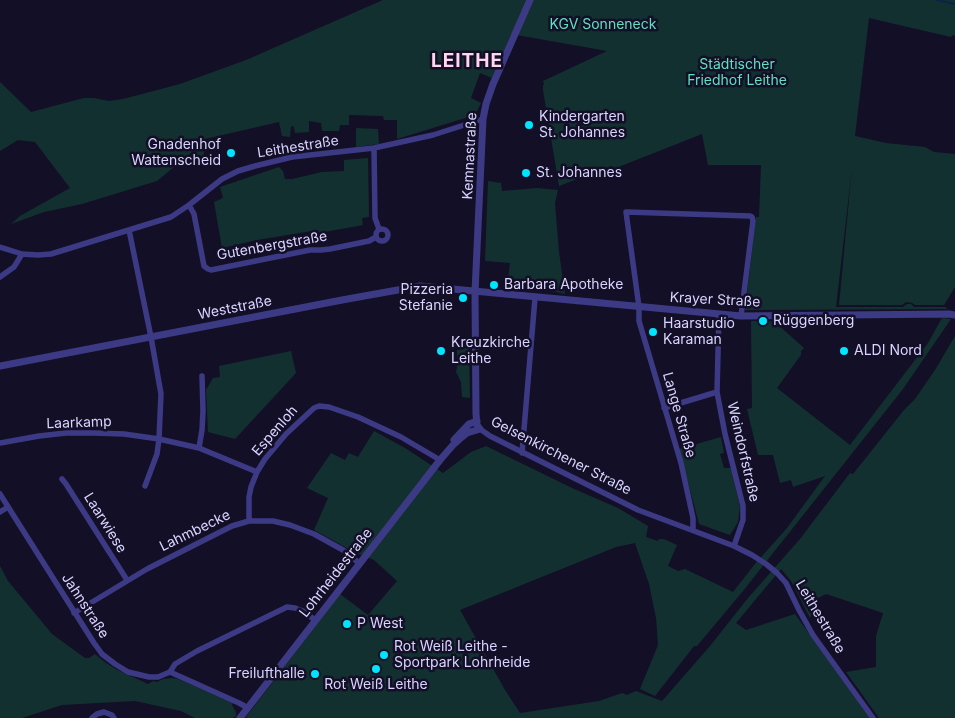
<!DOCTYPE html>
<html>
<head>
<meta charset="utf-8">
<style>
	body { margin:0 }
	canvas { display:block; background:#130f26 }
</style>
</head>
<body>
<canvas width="955" height="718"></canvas>
<script>
const context = document.querySelector('canvas').getContext('2d');
context.lineJoin = 'round';
function fillPath(path, color) { context.fillStyle = color; context.fill(path, 'evenodd'); }
const toPath = rows => new Path2D(rows.map(r => 'M' + r).join(''));
function trace(path, color, width, dash) { context.strokeStyle = color; context.lineWidth = width; context.lineCap = dash ? 'butt' : 'round'; context.setLineDash(dash || []); context.stroke(path); }
function write(font, color, halo, rows, align = 'center') {
  context.font = font + ' Inter,sans-serif'; context.lineWidth = 5; context.setLineDash([]); context.textBaseline = 'middle'; context.strokeStyle = halo; context.fillStyle = color; for (const [text, x, y, turn = 0] of rows) {
    context.save(); context.translate(x, y); context.rotate((+turn || 0) * Math.PI / 180); context.textAlign = isNaN(turn) ? turn : align; if (halo) context.strokeText(text, 0, 0); context.fillText(text, 0, 0); context.restore();
  }
}
const green = toPath([
	[383,0,955,0,955,36,953,35,951,37,869,18,855,136,886,143,925,147,934,152,955,154,955,287,944,305,915,305,912,303,906,302,902,305,839,305,852,168,836,307,903,307,907,304,911,304,914,307,946,307,947,309,745,310,756,217,759,217,761,165,708,165,702,134,616,168,611,166,559,186,543,90,543,86,544,84,543,81,607,51,511,34,492,78,480,73,471,98,481,103,475,115,397,139,397,120,384,120,383,116,349,115,349,125,340,125,339,131,322,131,321,123,309,121,309,132,295,133,294,127,291,126,290,137,282,136,279,122,205,139,203,165,192,152,157,181,82,204,44,212,11,224,20,216,70,188,35,142,18,140,0,151,0,82,31,112,84,98,94,98,109,101,123,99,180,84,246,60],
	[356,128,378,129,379,144,356,147],
	[368,158,369,217,362,218,363,225,319,233,318,230,257,240,222,248,214,202,223,198,220,187,279,167,283,171,285,179,292,179,322,172,344,171,344,160],
	[488,181,501,183,502,191,537,188,558,190,555,203,559,252,565,294,532,287,507,288,510,263,485,261],
	[942,318,951,319,903,389,743,591,697,646,694,646,655,696,640,689,658,645,656,618,649,584,635,543,616,547,460,610,505,690,520,713,599,701,622,693,627,695,636,691,662,701,710,646,748,598,800,539,850,473,853,474,904,410,915,399,935,370,955,336,955,718,879,718,846,672,876,667,876,636,883,613,826,594,818,598,810,618,791,581,781,569,736,623,746,630,795,614,870,718,247,718,246,717,340,594,368,615,397,581,374,560,356,553,314,530,328,498,307,488,331,453,345,460,349,453,358,457,374,431,405,448,443,473,471,452,486,446,572,488,618,508,648,526,646,537,658,541,659,539,664,539,677,545,668,566,678,571,685,569,733,592,755,564,787,528,825,476,793,487,791,480,780,483,773,455,758,455,747,409,752,408,751,321,769,321,776,323,804,348,801,351,801,355,777,388,850,445,928,343],
	[461,348,469,348,470,398,462,397,461,382,456,372,457,368,457,350,460,350],
	[291,351,296,373,235,439,208,432,206,390,213,378,220,377,219,366],
	[721,437,724,453,720,454,724,468,731,468,740,507,738,522,730,535,699,524,697,516,679,449],
	[0,566,8,581,52,634,85,658,89,658,95,654,106,663,116,669,148,684,153,681,157,682,163,679,172,678,178,679,233,703,232,705,236,712,236,716,233,718,195,718,181,711,135,701,62,705,22,718,0,718]
]);
const stream = toPath([
	[937,0,955,4]
]);
const minor = toPath([
	[374,148,375,218,379,229],
	[189,205,194,214,204,266,208,269,211,270,310,250,321,250,330,249,369,241,376,237],
	'376 235a6 6 0 1 1 12 0a6 6 0 1 1-12 0Z',
	[129,230,151,337,161,394,159,439,157,454,145,486],
	[0,247,22,254,38,255,51,254,171,217,189,205,222,179,238,171,255,166,292,157,374,148,433,135,483,119],
	[0,277,14,267,22,254],
	[719,314,717,392,725,434,743,506,743,520,734,546],
	[664,408,717,392],
	[480,429,490,436,638,510,734,546,752,555,766,564,777,573,786,583,799,610,813,635,873,718],
	[0,443,39,436,66,433,94,433,124,434,159,439,199,448,257,472],
	[199,448,202,430,203,411,202,376],
	[522,453,535,298],
	[62,479,66,484,127,580],
	[0,494,94,643,102,654,115,664,128,672,149,677,158,677,170,672,239,703,248,708],
	[0,512,8,507],
	[249,521,249,497,251,487,257,472,265,459,286,434,314,408,319,406,329,407,358,417,401,437,440,460],
	[693,530,693,518,681,463,639,321,639,307,626,212,750,216,752,217,753,221,741,316],
	[74,613,147,569,232,526,249,521,273,521,290,525,314,534,343,550,359,563],
	[170,672,175,664,197,651,287,607,295,608,303,611,315,620],
	[92,718,97,714,104,712,112,715,114,718]
]);
const tertiary = toPath([
	[0,366,342,300,420,286,741,316,949,314,955,315],
	[454,440,469,424,477,421],
	[240,718,440,460,453,445,462,437,467,433,480,429,477,425,476,414,475,292,483,119,486,104,493,84,530,0]
]);
const markers = [
	[529,125,5,"#00e5ff"],
	[231,153,5,"#00e5ff"],
	[526,173,5,"#00e5ff"],
	[494,285,5,"#00e5ff"],
	[463,298,5,"#00e5ff"],
	[763,321,5,"#00e5ff"],
	[653,332,5,"#00e5ff"],
	[441,351,5,"#00e5ff"],
	[844,351,5,"#00e5ff"],
	[347,624,5,"#00e5ff"],
	[384,655,5,"#00e5ff"],
	[376,669,5,"#00e5ff"],
	[315,674,5,"#00e5ff"]
];
const parkNames = [
	["KGV Sonneneck",603,25],
	["Städtischer",737,65],
	["Friedhof Leithe",737,81]
];
const poiNames = [
	["Kindergarten",539,117],
	["St. Johannes",539,133],
	["Gnadenhof",221,145,"right"],
	["Wattenscheid",221,161,"right"],
	["St. Johannes",536,173],
	["Barbara Apotheke",504,285],
	["Pizzeria",453,290,"right"],
	["Stefanie",453,306,"right"],
	["Rüggenberg",773,321],
	["Haarstudio",663,324],
	["Karaman",663,340],
	["Kreuzkirche",451,343],
	["Leithe",451,359],
	["ALDI Nord",854,351],
	["P West",357,624],
	["Rot Weiß Leithe -",394,647],
	["Sportpark Lohrheide",394,663],
	["Freilufthalle",305,674,"right"],
	["Rot Weiß Leithe",376,685,"center"]
];
const streetNames = [
	["Leithestraße",298,147,-9],
	["Kemnastraße",470,156,-87],
	["Gutenbergstraße",272,246,-10],
	["Krayer Straße",715,300,3],
	["Weststraße",235,308,-11],
	["Lange Straße",679,415,74],
	["Laarkamp",79,423,-2],
	["Espenloh",275,431,-49],
	["Weindorfstraße",743,452,77],
	["Gelsenkirchener Straße",561,456,27],
	["Laarwiese",105,523,58],
	["Lahmbecke",195,531,-26],
	["Lohrheidestraße",336,573,-52],
	["Jahnstraße",85,606,57],
	["Leithestraße",820,617,59]
];
const districtNames = [
	["LEITHE",467,61]
];
fillPath(green, '#12302f');
trace(stream, '#0c2248', 2);
trace(minor, '#3d3a85', 5.5);
trace(tertiary, '#3d3a85', 7);
for (const [x, y, r, color] of markers) { const dot = new Path2D(); dot.arc(x, y, r, 0, 2 * Math.PI); context.fillStyle = color; context.fill(dot); trace(dot, '#130f26', 2); }
write('14px', '#5fe0c0', '#130f26', parkNames);
write('14px', '#d9d4ff', '#130f26', poiNames, 'left');
write('14px', '#d9d4ff', '#130f26', streetNames);
context.letterSpacing = '1px';
write('bold 19px', '#ffd6f0', '#130f26', districtNames);
context.letterSpacing = '0px';
</script>
</body>
</html>
